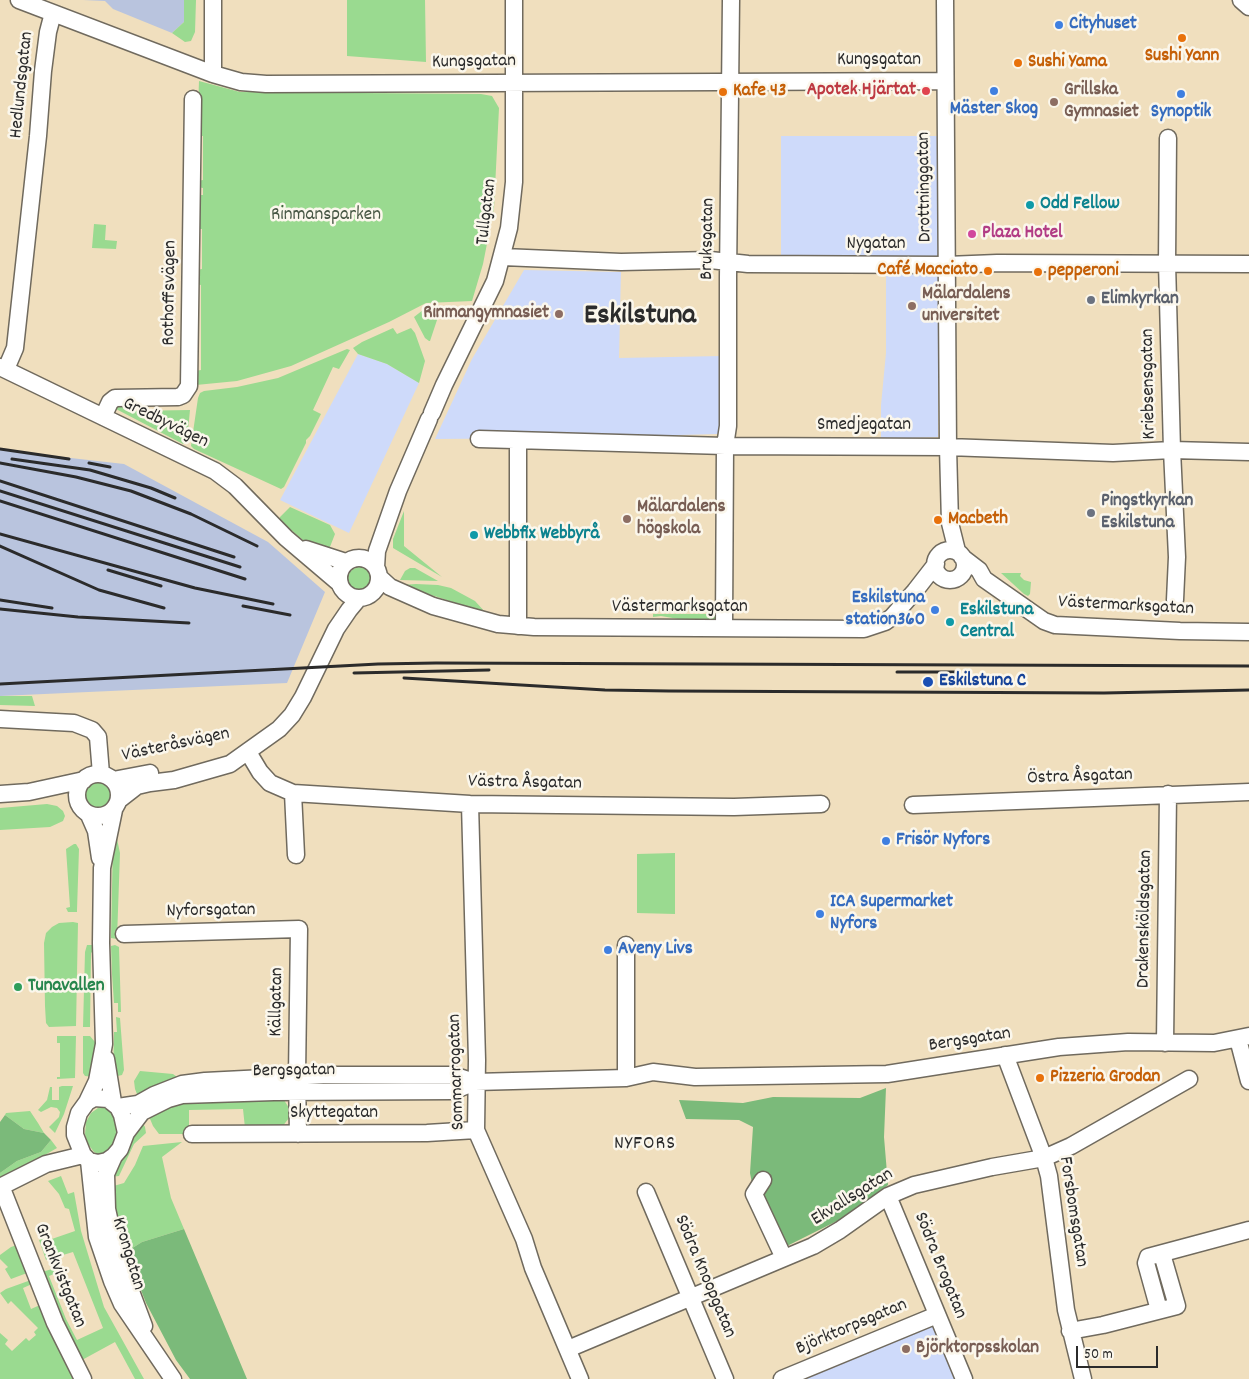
<!DOCTYPE html>
<html>
<head>
<meta charset="utf-8">
<style>
	body { margin:0 }
	#map { position:relative; width:1249px; height:1379px; overflow:hidden; background:#f0dfbe; font-family:Dekko,sans-serif }
	canvas { display:block }
	.scale { position:absolute; left:1076px; top:1346px; width:82px; height:22px; box-sizing:border-box; border:2px solid #2b2b2b; border-top:0; padding-left:6px; font-size:15px; line-height:18px; white-space:nowrap; color:#2b2b2b; -webkit-text-stroke:4px #fbf7ec; paint-order:stroke }
</style>
</head>
<body>
<div id="map">
<canvas width="1249" height="1379"></canvas>
<div class="scale">50 m</div>
</div>
<script>
const context = document.querySelector('canvas').getContext('2d');
context.lineJoin = 'round';
function fillPath(path, color) { context.fillStyle = color; context.fill(path, 'evenodd'); }
const toPath = rows => new Path2D(rows.map(r => 'M' + r).join(''));
function trace(path, color, width, dash) { context.strokeStyle = color; context.lineWidth = width; context.lineCap = dash ? 'butt' : 'round'; context.setLineDash(dash || []); context.stroke(path); }
function write(font, color, halo, rows, align = 'center') {
  context.font = font + ' Dekko,sans-serif'; context.lineWidth = 5; context.setLineDash([]); context.textBaseline = 'middle'; context.strokeStyle = halo; context.fillStyle = color; for (const [text, x, y, turn = 0] of rows) {
    context.save(); context.translate(x, y); context.rotate((+turn || 0) * Math.PI / 180); context.textAlign = isNaN(turn) ? turn : align; if (halo) context.strokeText(text, 0, 0); context.fillText(text, 0, 0); context.restore();
  }
}
const built = toPath([
	[781,136,938,136,938,437,881,439,881,405,886,353,886,259,781,259],
	[524,270,621,272,619,358,722,356,719,434,562,438,435,439,472,359],
	[358,354,387,364,419,383,349,533,280,500],
	[932,1322,955,1379,807,1379,806,1375]
]);
const industrial = toPath([
	[83,0,184,0,184,22,172,33,113,9,105,1],
	[0,450,124,464,268,542,325,592,287,683,0,696]
]);
const green = toPath([
	[184,0,196,0,195,32,191,41,185,42,172,33,184,22],
	[347,0,425,0,426,62,347,56],
	[199,81,240,92,481,94,492,96,499,108,494,208,483,264,472,301,426,303,389,322,291,366,237,381,196,385,195,371,201,370,201,285,196,284,196,270,202,269,202,229,197,229,197,195,203,195,203,188,197,187,197,181,203,180,203,136,197,136],
	[94,224,106,225,105,240,117,241,116,249,92,248],
	[438,305,441,308,430,341,429,341,425,338,414,317,423,310],
	[393,328,397,334,411,328,415,333,425,361,419,383,387,364,358,354,353,348,362,342],
	[347,349,350,350,339,369,333,367,313,410,321,414,310,436,306,440,306,443,284,487,281,489,194,449,191,446,198,398,200,393,204,391,237,387,278,378],
	[129,405,129,411,190,410,187,441,183,444,116,409,118,406],
	[290,507,330,525,335,534,328,552,303,540,279,520,280,517],
	[404,511,404,546,442,577,393,548,393,539],
	'348 579a12 12 0 1 1 24 0a12 12 0 1 1-24 0Z',
	[410,568,415,568,438,581,400,580,405,571],
	[1001,573,1021,573,1020,576,1024,580,1031,582,1030,594,1028,596,1024,594],
	[416,584,438,585,451,588,475,601,486,613,401,585],
	[653,614,721,614,712,621,690,621,661,616,653,617],
	[0,696,32,696,35,706,0,705],
	'83 795a16 16 0 1 1 32 0a16 16 0 1 1-32 0Z',
	[47,804,57,806,63,811,65,816,63,821,50,827,0,830,0,808],
	[113,839,117,839,120,853,117,939,111,938],
	[74,844,76,844,79,849,77,910,77,912,68,912,66,908,70,907,66,849],
	[675,853,675,914,637,913,637,854],
	[73,922,78,923,76,1026,49,1027,46,1023,45,1006,44,943,46,933,52,927,59,923],
	[87,945,95,945,95,949,91,953,90,1027,83,1027,85,952],
	[115,945,119,947,121,1012,118,1012,118,1003,114,1003,112,974,111,946],
	[116,1017,120,1018,124,1070,122,1075,113,1077,114,1032,117,1032],
	[57,1036,76,1036,75,1078,57,1079,57,1077,60,1077,60,1043,57,1043],
	[83,1036,90,1036,95,1042,94,1077,85,1076,83,1073],
	[140,1071,173,1074,177,1077,139,1099,135,1089,134,1081],
	[62,1086,73,1086,64,1114,55,1133,49,1127,59,1117,60,1112,57,1108,51,1107,41,1112,38,1110,47,1100,50,1087,52,1087,52,1100,59,1100,59,1087],
	[284,1100,289,1108,289,1118,282,1127,245,1128,243,1109,189,1110,189,1134,159,1134,153,1126,148,1114,171,1103],
	[98,1108,106,1108,113,1115,118,1127,117,1140,108,1152,101,1155,94,1152,88,1144,85,1134,86,1122,91,1113],
	[30,1111,38,1123,44,1133,24,1129,5,1115,6,1113],
	[141,1120,145,1127,146,1133,134,1144,119,1176,111,1177],
	[51,1140,57,1148,0,1181,0,1173,17,1161,41,1152],
	[182,1142,162,1157,171,1198,184,1229,142,1242,126,1252,117,1233,110,1187,124,1183,135,1165,143,1146],
	[61,1176,68,1194,74,1192,81,1231,104,1307,144,1379,135,1379,115,1342,82,1360,53,1301,42,1272,52,1269,59,1272,49,1276,66,1319,77,1340,103,1328,73,1252,46,1260,39,1240,45,1238,46,1241,75,1231,69,1209,65,1208,59,1194,48,1181],
	[17,1245,27,1273,11,1279,5,1269,8,1267,0,1259,0,1255,11,1247],
	[31,1280,32,1284,23,1288,31,1309,40,1305,75,1379,0,1379,0,1333,8,1340,5,1344,12,1351,26,1338,29,1341,36,1335,34,1332,38,1328,11,1301,8,1304,0,1293,6,1289]
]);
const forest = toPath([
	[886,1088,884,1137,888,1185,853,1213,785,1247,754,1194,750,1173,753,1127,739,1120,686,1119,679,1100,743,1103,773,1097,860,1098],
	[5,1115,24,1129,44,1133,51,1140,41,1152,17,1161,0,1173,0,1122],
	[184,1229,247,1379,190,1379,176,1360,146,1303,126,1252,142,1242]
]);
const minor = toPath([
	[19,0,213,74,241,82,266,84,944,81],
	[945,0,948,447,950,523,957,551],
	[1241,0,1249,7],
	[213,74,213,0],
	[1168,138,1167,263,1172,450,1177,557,1175,600],
	[503,257,621,262,710,260,748,264,947,265,997,263,1249,264],
	[0,367,215,471,235,486,286,538,339,583],
	[6,369,15,348,38,136,43,71,48,32,53,13],
	[432,413,444,385,495,281,509,228,514,182,514,0],
	[103,417,110,402,115,398,178,397,183,395,189,386,193,99],
	[479,439,725,446,948,447,1113,453,1172,450,1249,452],
	[518,441,518,626],
	[306,549,346,562],
	'935 565a15 15 0 1 1 30 0a15 15 0 1 1-30 0Z',
	[962,557,979,570,984,579,1044,621,1055,625,1180,631,1249,632],
	'339 578a20 20 0 1 1 40 0a20 20 0 1 1-40 0Z',
	[376,567,377,551,398,491,429,419],
	[379,577,390,587,433,606,498,624,534,627,864,629,885,622,892,617,915,591,936,564],
	[724,628,725,446,728,426,728,277,731,0],
	[0,719,74,723,92,730,98,737,101,774],
	[248,752,260,772,270,783,293,793,470,804,734,807,821,804],
	'77 795a21 21 0 1 1 42 0a21 21 0 1 1-42 0Z',
	[113,780,150,773],
	[293,793,296,855],
	[0,794,29,792,84,780],
	[119,800,137,786,150,783,174,780,230,764,279,729,292,715,303,697,336,629,349,610,359,598],
	[470,804,477,1060,476,1130,524,1239,533,1268,580,1379],
	[913,805,1249,792],
	[89,815,96,831,100,858],
	[124,934,299,929,297,1076,298,1134],
	[626,945,626,1078],
	[1238,1039,1249,1081],
	[1165,1043,1168,794],
	[1005,1055,1044,1158,1049,1176,1066,1310,1083,1379],
	[106,1059,113,1102],
	[94,1098,108,1099,118,1107,122,1115,126,1133,120,1149,114,1156,107,1161,98,1163,89,1161,83,1155,75,1135,75,1127,79,1113,87,1102,94,1098],
	[87,1102,97,1081,104,1044,101,943,102,868,114,810],
	[118,1107,138,1104,154,1095,182,1084,205,1081,323,1075,453,1075,475,1082],
	[126,1133,142,1112,168,1099,182,1095,274,1092,453,1091,475,1082,626,1078,653,1072,695,1077,887,1074,1059,1047,1128,1042,1214,1043,1249,1036],
	[192,1134,427,1133,476,1130],
	[114,1156,106,1174,107,1209,117,1254,144,1326],
	[89,1161,97,1237,112,1281,122,1304,173,1379],
	[763,1180,754,1194,784,1258],
	[1,1186,55,1323,83,1379],
	[0,1187,46,1164,83,1155],
	[646,1192,725,1379],
	[888,1196,964,1379],
	[1159,1310,1146,1263,1148,1257,1249,1230],
	[1070,1331,1103,1325,1177,1306,1162,1254],
	[568,1349,813,1246,840,1230,888,1196,914,1185,992,1167,1044,1158,1071,1146,1189,1079],
	[782,1379,937,1315]
]);
const rail = toPath([
	[0,449,69,459],
	[12,459,90,470,151,488,175,498],
	[0,463,76,477,131,491,191,514,257,546],
	[89,463,110,467],
	[0,481,234,557],
	[0,491,240,567],
	[0,501,245,579],
	[0,534,195,588,273,604],
	[0,546,99,590,164,608],
	[108,570,161,586],
	[0,600,52,608],
	[243,606,290,615],
	[0,609,78,617,189,623],
	[897,672,959,672],
	[354,673,489,670],
	[404,678,605,690,669,691,1104,693,1249,690],
	[0,684,378,664,436,663,1249,666]
]);
const markers = [
	[1059,25,5,"#3f7fe0"],
	[1182,38,5,"#e8710a"],
	[1018,63,5,"#e8710a"],
	[926,91,5,"#e0444e"],
	[994,91,5,"#3f7fe0"],
	[723,92,5,"#e8710a"],
	[1181,94,5,"#3f7fe0"],
	[1054,102,5,"#8d6e63"],
	[1030,205,5,"#0f9aa8"],
	[972,234,5,"#d1479c"],
	[988,271,5,"#e8710a"],
	[1038,272,5,"#e8710a"],
	[1091,300,5,"#6b7280"],
	[912,306,5,"#8d6e63"],
	[559,314,5,"#8d6e63"],
	[1091,513,5,"#6b7280"],
	[627,519,5,"#8d6e63"],
	[938,520,5,"#e8710a"],
	[474,535,5,"#0f9aa8"],
	[935,610,5,"#3f7fe0"],
	[950,622,5,"#0f9aa8"],
	[928,682,6,"#1a4fb4"],
	[886,841,5,"#3f7fe0"],
	[820,914,5,"#3f7fe0"],
	[608,950,5,"#3f7fe0"],
	[18,987,5,"#2e9e5b"],
	[1040,1078,5,"#e8710a"],
	[906,1349,5,"#8d6e63"]
];
const shopNames = [
	["Cityhuset",1069,25],
	["Mäster Skog",994,110,"center"],
	["Synoptik",1181,113,"center"],
	["Eskilstuna",925,599,"right"],
	["station360",925,621,"right"],
	["Frisör Nyfors",896,841],
	["ICA Supermarket",830,903],
	["Nyfors",830,925],
	["Aveny Livs",618,950]
];
const foodNames = [
	["Sushi Yann",1182,57,"center"],
	["Sushi Yama",1028,63],
	["Kafe 43",733,92],
	["Café Macciato",978,271,"right"],
	["pepperoni",1048,272],
	["Macbeth",948,520],
	["Pizzeria Grodan",1050,1078]
];
const streetNames = [
	["Kungsgatan",879,61],
	["Kungsgatan",474,63,-1],
	["Hedlundsgatan",23,85,-84],
	["Drottninggatan",926,187,-91],
	["Tullgatan",488,212,-83],
	["Bruksgatan",709,239,-89],
	["Nygatan",876,245],
	["Rothoffsvägen",171,293,-89],
	["Kriebsensgatan",1150,384,-91],
	["Gredbyvägen",165,424,26],
	["Smedjegatan",864,426],
	["Västermarksgatan",1126,607,3],
	["Västermarksgatan",680,608],
	["Västeråsvägen",176,746,-12],
	["Östra Åsgatan",1080,778,-2],
	["Västra Åsgatan",525,784,1],
	["Nyforsgatan",211,912,-1],
	["Drakensköldsgatan",1146,919,-89],
	["Källgatan",278,1002,-89],
	["Bergsgatan",970,1041,-9],
	["Bergsgatan",294,1072,-1],
	["Sommarrogatan",458,1072,-92],
	["Skyttegatan",334,1114],
	["Ekvallsgatan",853,1198,-32],
	["Forsbomsgatan",1072,1212,81],
	["Krongatan",127,1254,73],
	["Södra Brogatan",939,1266,68],
	["Grankvistgatan",59,1276,68],
	["Södra Knoopgatan",704,1277,67],
	["Björktorpsgatan",852,1328,-23]
];
const healthNames = [
	["Apotek Hjärtat",916,91]
];
const educationNames = [
	["Grillska",1064,91],
	["Gymnasiet",1064,113],
	["Mälardalens",922,295],
	["universitet",922,317],
	["Rinmangymnasiet",549,314,"right"],
	["Mälardalens",637,508],
	["högskola",637,530],
	["Björktorpsskolan",916,1349]
];
const cultureNames = [
	["Odd Fellow",1040,205],
	["Webbfix Webbyrå",484,535],
	["Eskilstuna",960,611],
	["Central",960,633]
];
const parkNames = [
	["Rinmansparken",326,216]
];
const hotelNames = [
	["Plaza Hotel",982,234]
];
const worshipNames = [
	["Elimkyrkan",1101,300],
	["Pingstkyrkan",1101,502],
	["Eskilstuna",1101,524]
];
const transitNames = [
	["Eskilstuna C",939,682]
];
const leisureNames = [
	["Tunavallen",28,987]
];
const neighbourhoodNames = [
	["NYFORS",645,1145]
];
const townNames = [
	["Eskilstuna",640,318]
];
fillPath(built, '#cedafa');
fillPath(industrial, '#b9c4de');
fillPath(green, '#9ada90');
fillPath(forest, '#7bba7a');
trace(minor, '#706a5e', 19);
trace(minor, '#fff', 16);
trace(rail, '#2b2b2b', 3);
for (const [x, y, r, color] of markers) { const dot = new Path2D(); dot.arc(x, y, r, 0, 2 * Math.PI); context.fillStyle = color; context.fill(dot); trace(dot, '#fbf7ec', 2); }
write('bold 19px', '#366cbe', '#fbf7ec', shopNames, 'left');
write('bold 19px', '#c56008', '#fbf7ec', foodNames, 'left');
write('19px', '#2b2b2b', '#fbf7ec', streetNames);
write('bold 19px', '#be3a42', '#fbf7ec', healthNames, 'right');
write('bold 19px', '#785e54', '#fbf7ec', educationNames, 'left');
write('bold 19px', '#0d838f', '#fbf7ec', cultureNames, 'left');
write('19px', '#475744', '#fbf7ec', parkNames);
write('bold 19px', '#b23c85', '#fbf7ec', hotelNames, 'left');
write('bold 19px', '#5b616d', '#fbf7ec', worshipNames, 'left');
write('bold 19px', '#164399', '#fbf7ec', transitNames, 'left');
write('bold 19px', '#27864d', '#fbf7ec', leisureNames, 'left');
context.letterSpacing = '1px';
write('20px', '#2b2b2b', '#fbf7ec', neighbourhoodNames);
context.letterSpacing = '0px';
write('bold 29px', '#2b2b2b', '#fbf7ec', townNames);
</script>
</body>
</html>
